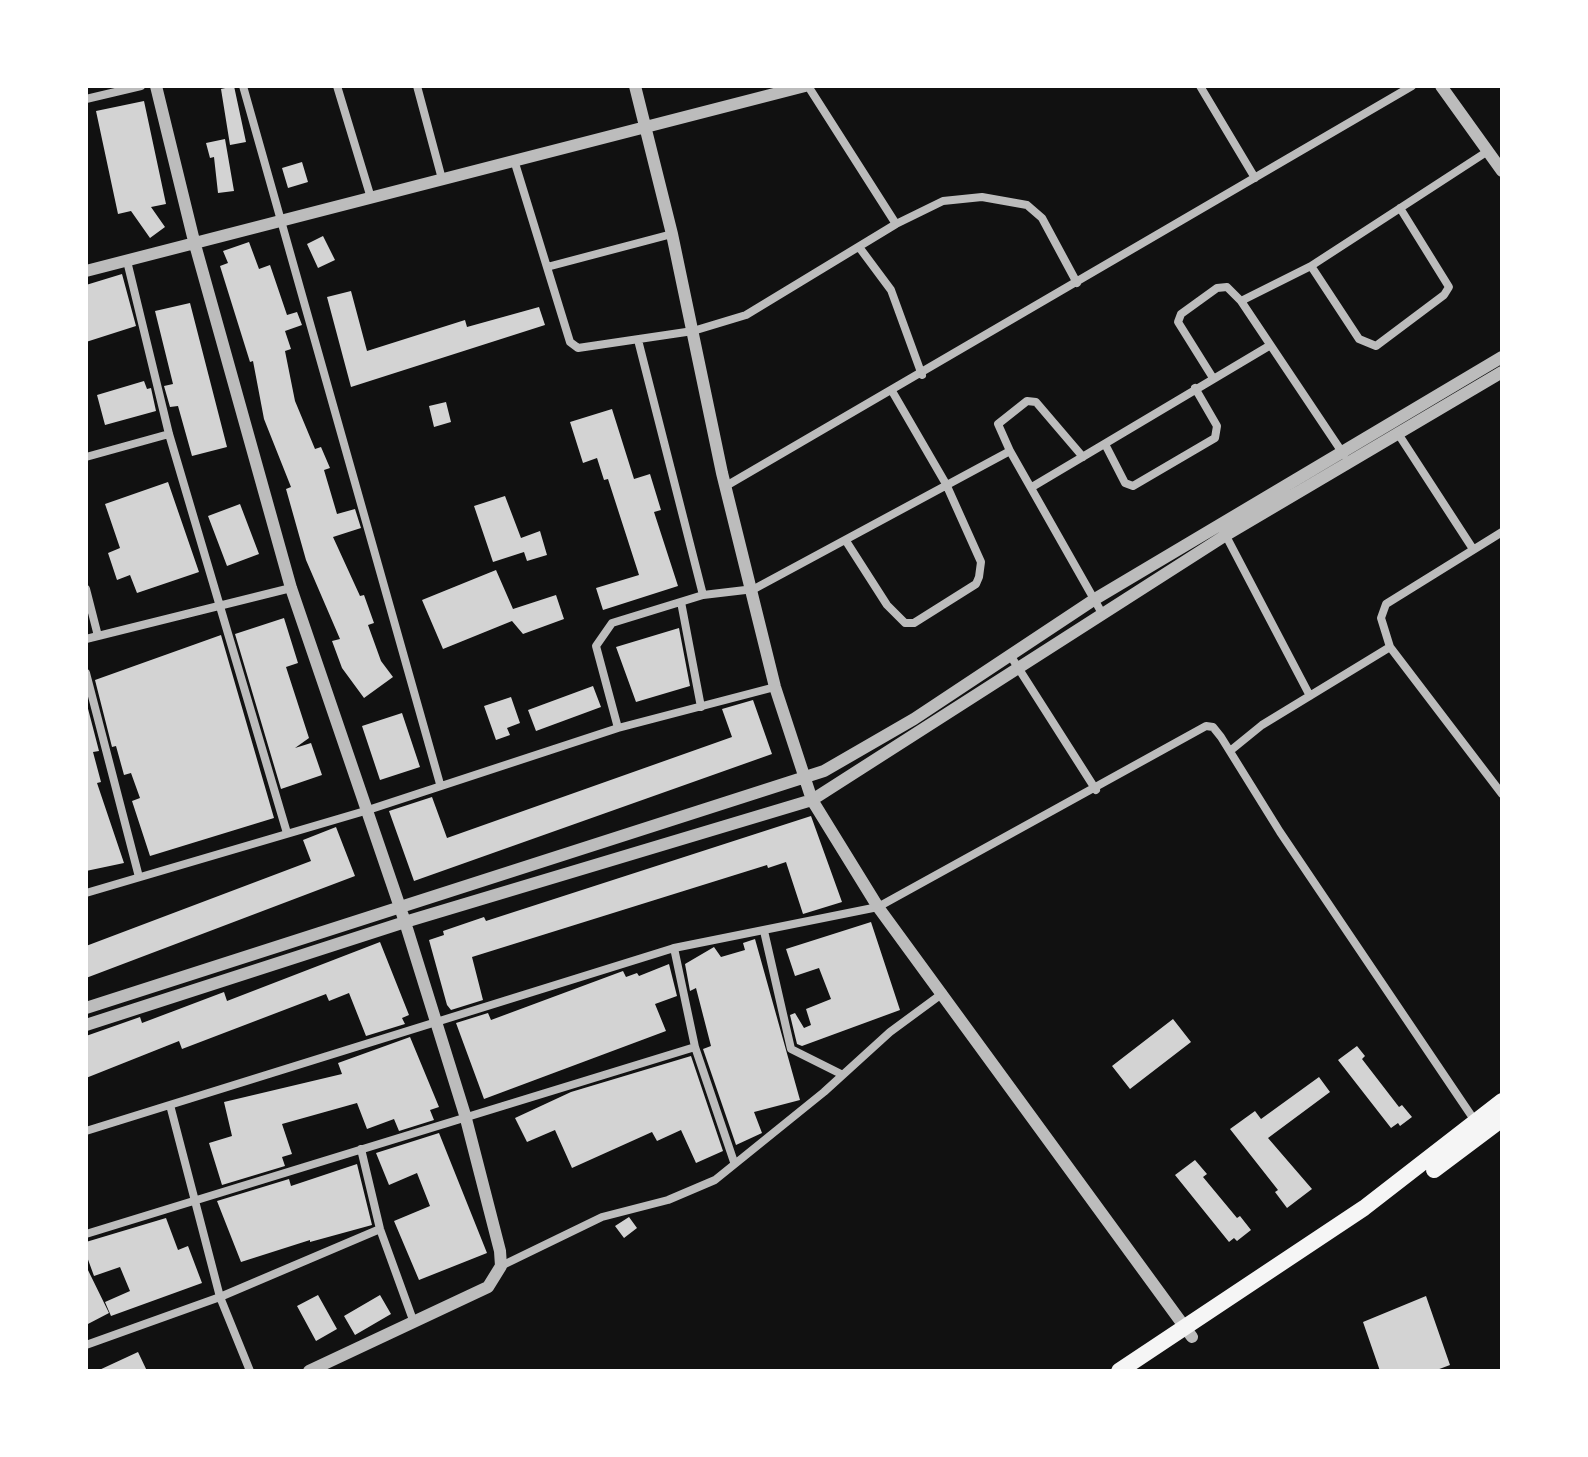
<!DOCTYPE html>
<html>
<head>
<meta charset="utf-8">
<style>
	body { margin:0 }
	#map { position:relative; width:1588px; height:1457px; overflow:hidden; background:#111; font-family:"Open Sans",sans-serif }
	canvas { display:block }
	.frame { position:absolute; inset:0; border:88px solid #fff; pointer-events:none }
</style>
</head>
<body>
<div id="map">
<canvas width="1588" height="1457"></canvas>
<div class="frame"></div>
</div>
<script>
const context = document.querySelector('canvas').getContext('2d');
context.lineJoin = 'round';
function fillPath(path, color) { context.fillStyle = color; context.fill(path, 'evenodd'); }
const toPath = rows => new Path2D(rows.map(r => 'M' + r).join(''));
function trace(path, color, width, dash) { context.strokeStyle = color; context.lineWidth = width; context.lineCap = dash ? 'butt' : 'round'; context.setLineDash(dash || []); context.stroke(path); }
const building = toPath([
	[234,86,246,142,230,145,221,89],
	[144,101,166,204,151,207,165,227,150,238,131,211,118,214,96,111],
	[225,139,234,191,218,193,214,157,210,158,206,143],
	[302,162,308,182,288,188,282,168],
	[323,236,335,260,318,268,307,244],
	[249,242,259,269,270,265,287,315,297,312,302,325,285,331,291,349,285,351,295,401,315,449,321,447,330,468,324,470,337,514,355,509,361,528,333,537,360,596,364,595,374,623,368,625,381,661,393,677,364,698,342,668,332,641,340,639,306,560,286,489,291,487,264,419,253,361,250,362,220,266,228,263,223,251],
	[122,274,136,326,86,342,86,285],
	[351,291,367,351,465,320,467,327,539,307,545,325,351,387,327,297],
	[190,303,227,447,192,456,178,406,170,407,164,386,173,384,155,311],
	[144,381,147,389,151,388,156,411,105,425,97,395],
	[446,402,451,422,434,427,429,406],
	[612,409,634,479,650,474,661,510,654,512,678,586,603,610,596,588,639,575,608,479,604,480,597,458,583,463,570,422],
	[168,482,199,572,137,593,130,575,117,580,108,553,120,548,105,504],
	[505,496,521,538,540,531,547,555,527,561,524,552,493,562,474,506],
	[240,504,259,554,227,566,208,516],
	[496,570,513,609,556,595,564,619,523,634,512,621,443,649,422,600],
	[284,618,298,663,286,667,309,738,295,748,311,743,322,775,281,789,235,634],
	[679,628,690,686,636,702,616,647],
	[221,635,274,818,150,856,132,801,140,798,131,773,124,775,116,746,112,747,95,680],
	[593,686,601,707,536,731,528,710],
	[511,697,520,723,507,728,510,735,496,740,484,706],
	[753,700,772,754,414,881,389,811,432,797,447,838,732,737,722,709],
	[86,701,99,751,93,752,101,782,97,783,124,863,86,871],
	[402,713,420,767,380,780,362,726],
	[811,816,842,902,803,914,786,862,768,868,767,865,472,957,483,1000,451,1010,447,1005,429,940,444,935,443,931,484,917,486,921],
	[336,827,355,876,86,978,86,946,311,861,303,840],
	[871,922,900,1010,802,1046,797,1044,790,1015,795,1013,804,1028,811,1025,806,1009,831,999,819,968,795,976,786,949],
	[755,939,800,1100,754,1112,762,1133,736,1145,703,1049,711,1046,696,988,690,991,685,964,714,947,721,957,745,950,743,943],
	[380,942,409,1015,402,1018,405,1024,366,1036,349,993,329,1001,326,994,182,1049,179,1041,86,1078,86,1036,140,1017,142,1023,224,992,227,1001],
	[669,964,677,996,655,1004,666,1031,484,1099,456,1023,488,1013,491,1020,623,971,626,977,637,973,639,976],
	[1173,1019,1191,1042,1130,1089,1112,1066],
	[410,1037,439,1107,430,1110,434,1120,399,1131,394,1119,367,1129,357,1103,282,1124,292,1154,282,1157,285,1166,222,1185,209,1143,232,1136,224,1102,342,1074,338,1063],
	[1357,1046,1365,1056,1362,1059,1399,1107,1402,1105,1412,1117,1400,1126,1398,1123,1391,1128,1338,1060],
	[691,1056,723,1151,696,1163,681,1130,657,1141,652,1132,572,1168,555,1130,527,1142,515,1118,571,1092],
	[1319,1077,1330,1092,1268,1138,1312,1189,1287,1208,1275,1192,1278,1190,1230,1129,1255,1111,1261,1119],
	[439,1133,487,1253,419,1280,394,1221,430,1206,417,1173,389,1185,376,1153],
	[1195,1160,1207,1174,1203,1177,1237,1218,1240,1216,1251,1230,1237,1241,1234,1238,1229,1242,1175,1175],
	[357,1164,372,1225,310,1242,310,1240,241,1262,217,1201,289,1179,291,1186],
	[629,1217,637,1228,624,1238,615,1226],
	[166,1218,178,1250,188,1246,202,1283,111,1316,105,1302,130,1291,120,1267,94,1276,86,1254,86,1242],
	[86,1266,109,1313,86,1325],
	[318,1295,337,1329,316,1341,297,1306],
	[380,1295,391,1314,355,1335,344,1316],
	[1426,1296,1450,1365,1434,1371,1380,1371,1363,1322],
	[138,1352,147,1371,97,1371]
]);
const minor = toPath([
	[243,86,440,784],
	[337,86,371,198],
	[417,86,442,179],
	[808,86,896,224],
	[1200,86,1255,178],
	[86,99,141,86],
	[514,160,570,342,578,348,693,331,746,315,896,224,943,201,982,197,1027,205,1042,218,1077,283],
	[859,247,891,290,922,375],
	[127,261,169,434,287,833],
	[1311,266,1359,339,1376,346,1444,295,1449,287,1400,208],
	[547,267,672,234],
	[1241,301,1311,266,1488,151],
	[638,340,703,595],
	[1213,378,1178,322,1181,314,1217,288,1227,287,1241,301,1344,455],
	[1397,432,1473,549],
	[1106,446,1125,483,1133,486,1215,438,1217,426,1195,388],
	[86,457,169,434],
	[1083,457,1036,402,1027,401,998,424,1010,451,1103,615],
	[726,486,1412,86],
	[1032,487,1269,346],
	[1502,532,1386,604,1381,618,1390,647,1502,794],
	[1225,534,1310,696],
	[846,541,887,605,905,623,914,623,976,584,979,577,981,562,946,484,892,391],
	[86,589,98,636],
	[681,602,701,707],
	[86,639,291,588],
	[1010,655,1096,790],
	[86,673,139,877],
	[618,728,596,646,612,623,703,595,754,589,1010,451],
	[1230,751,1262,725,1390,647],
	[86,893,365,811,618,728,775,687],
	[764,931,791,1049,841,1074],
	[674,948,695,1047,734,1162],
	[170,1105,220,1297,250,1371],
	[86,1131,674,948,878,907,1206,726,1213,727,1221,737,1280,832,1477,1124],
	[361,1149,380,1229,413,1320],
	[86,1234,695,1047],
	[501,1266,602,1217,668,1200,715,1180,824,1092,890,1032,943,993],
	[86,1345,220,1297,380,1229]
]);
const tertiary = toPath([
	[156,86,194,241,291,588,405,922,465,1115,500,1251,501,1266,488,1287,309,1371],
	[635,86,672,234,722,473,775,687,812,800,878,907,1192,1337],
	[1441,86,1502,171],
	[86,271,805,86],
	[86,1008,824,771,914,719,1095,599,1502,357],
	[86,1025,405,922,812,800,1226,535,1502,372]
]);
const primary = toPath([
	[1434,1170,1502,1119],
	[1119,1371,1364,1208,1502,1101]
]);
fillPath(building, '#d3d3d3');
trace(minor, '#bcbcbc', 8);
trace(tertiary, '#bcbcbc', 12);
trace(primary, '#f5f5f5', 16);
</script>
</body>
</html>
